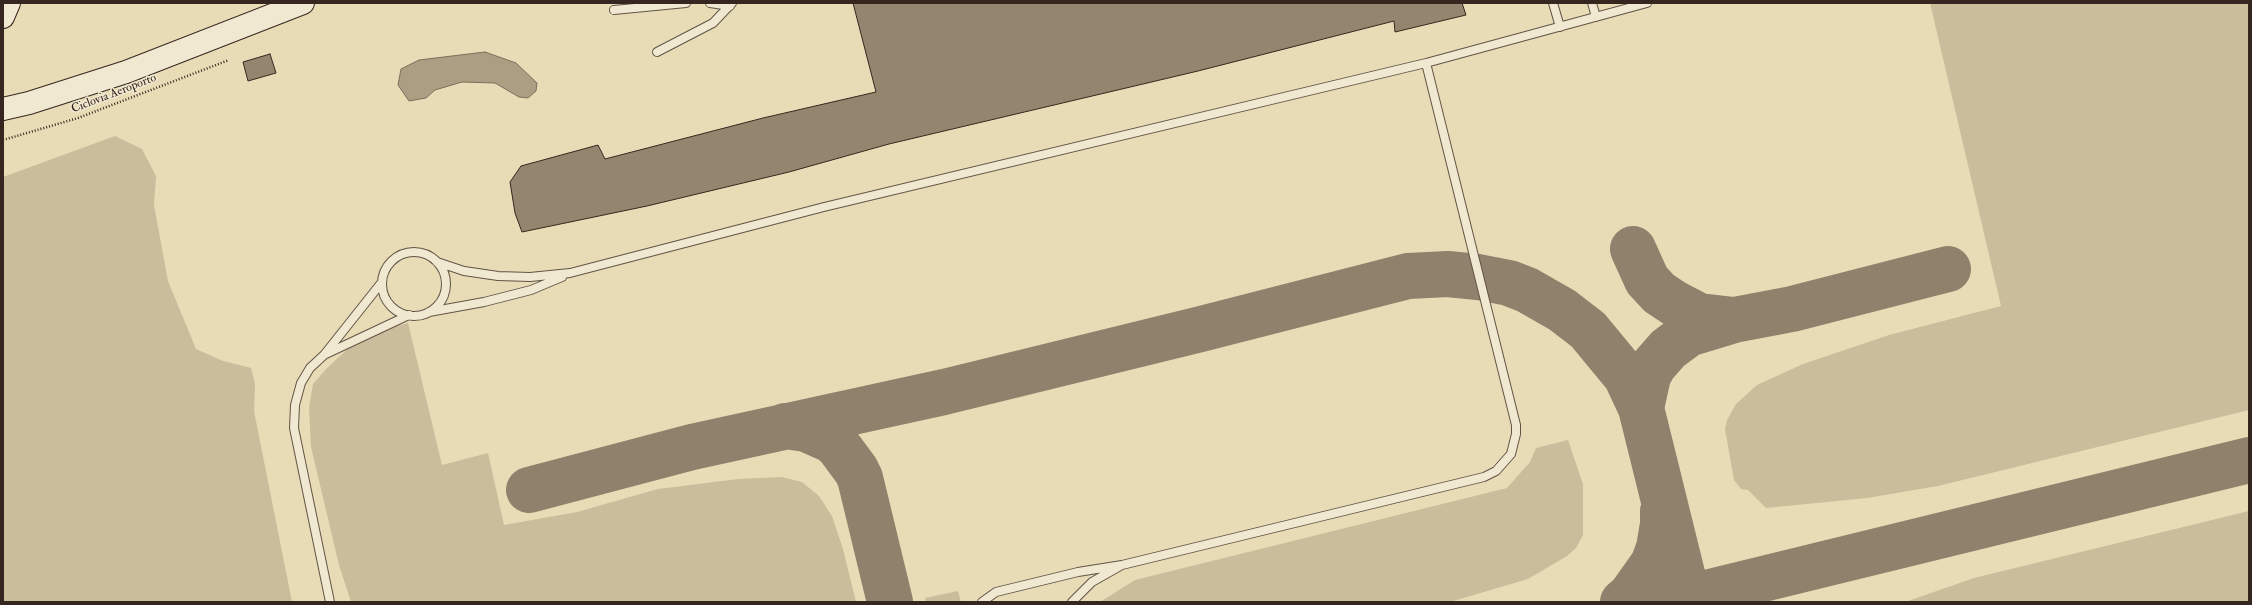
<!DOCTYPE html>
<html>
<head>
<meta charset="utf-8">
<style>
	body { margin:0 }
	#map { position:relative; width:2252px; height:605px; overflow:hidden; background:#e8dcb6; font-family:"IM FELL Double Pica",serif }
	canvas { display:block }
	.frame { position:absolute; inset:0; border:4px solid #362620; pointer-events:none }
</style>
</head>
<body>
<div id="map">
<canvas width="2252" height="605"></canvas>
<div class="frame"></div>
</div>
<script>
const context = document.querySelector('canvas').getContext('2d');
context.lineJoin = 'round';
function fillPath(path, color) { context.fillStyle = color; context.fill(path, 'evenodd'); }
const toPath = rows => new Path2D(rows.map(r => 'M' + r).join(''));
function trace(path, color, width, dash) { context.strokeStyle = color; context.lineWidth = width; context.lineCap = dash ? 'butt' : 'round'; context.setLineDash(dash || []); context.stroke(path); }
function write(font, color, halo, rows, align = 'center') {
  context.font = font + ' "IM FELL Double Pica",serif'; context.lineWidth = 3; context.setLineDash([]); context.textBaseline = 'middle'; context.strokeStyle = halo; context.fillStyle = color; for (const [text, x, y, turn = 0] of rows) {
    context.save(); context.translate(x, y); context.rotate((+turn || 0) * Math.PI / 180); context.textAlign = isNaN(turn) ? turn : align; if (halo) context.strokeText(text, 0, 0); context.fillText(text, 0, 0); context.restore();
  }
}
const green = toPath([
	[1930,3,2249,3,2249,410,1938,486,1867,498,1766,508,1748,490,1741,489,1734,480,1725,429,1727,420,1736,404,1757,385,1803,364,1889,335,2001,306],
	[115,136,142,149,156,176,154,205,168,281,196,349,223,361,251,368,255,384,254,411,292,602,3,602,3,177],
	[408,323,442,465,488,453,504,525,577,512,658,489,738,479,782,477,802,482,819,496,832,516,843,549,856,602,351,602,339,565,311,447,309,408,313,384,327,368,354,343,385,329],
	[1568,440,1583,484,1583,535,1576,548,1567,556,1528,579,1450,602,1100,602,1135,580,1507,488,1530,462,1536,448],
	[2249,511,2249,602,1905,602,1974,578],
	[958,591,961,602,926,602,925,598]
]);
const water = toPath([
	[485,52,516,63,537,83,536,91,528,98,519,97,495,83,462,82,435,90,426,98,409,101,398,85,401,69,419,60,485,52]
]);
const taxiway = toPath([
	[1633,249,1647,280,1659,293,1674,303,1699,316,1734,320],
	[1641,408,1648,376,1654,365,1668,349,1688,334,1734,320,1792,309,1948,269],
	[785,426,806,429,831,440,839,447,856,470,860,478,890,602],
	[529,490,692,447,944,392,1201,329,1408,276,1448,274,1478,277,1509,283,1527,290,1562,310,1588,330,1626,376,1641,408,1689,602],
	[1623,602,1631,595,1653,564,1659,548,1663,524,1663,511],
	[1669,602,2249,460]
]);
const building = toPath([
	[853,3,1462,3,1466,15,1395,32,1394,21,1198,71,889,144,789,172,647,206,522,232,515,213,510,182,521,166,598,145,605,159,763,118,876,92,853,3],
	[270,54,276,73,248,81,243,62,270,54]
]);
const path = toPath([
	[3,140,78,118,229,60]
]);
const lane = toPath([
	[710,3,730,6],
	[1553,3,1560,27],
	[1592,3,1596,17],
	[614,10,686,3],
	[657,52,713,23,732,3],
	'382 284a32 32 0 1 1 64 0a32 32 0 1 1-64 0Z',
	[437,262,464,271,498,276,530,277,570,273,824,207,1426,63,1647,3],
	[429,312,484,302,531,290,562,277],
	[326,354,409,315],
	[1122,565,1484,477,1496,471,1511,454,1516,434,1516,425,1426,63],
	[330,602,294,428,295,405,301,383,310,368,324,355,382,282],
	[982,602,996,592,1078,572,1122,565,1092,582,1072,602]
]);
const secondary = toPath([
	[3,17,9,3],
	[3,109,29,103,126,72,303,3]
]);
const streetNames = [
	["Ciclovia Aeroporto",114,94,-21]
];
fillPath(green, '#cabd9c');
fillPath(water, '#ab9e83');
trace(water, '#7c6e5b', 1);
trace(taxiway, '#8f816b', 46);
fillPath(building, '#93856e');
trace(building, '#362620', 1);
trace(lane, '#625446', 10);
trace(secondary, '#362620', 24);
trace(path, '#362620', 2.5, [1, 2]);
trace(lane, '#f0e8d0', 8);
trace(secondary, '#f0e8d0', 22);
write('12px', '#362620', '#f0e8d0', streetNames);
</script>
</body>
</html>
